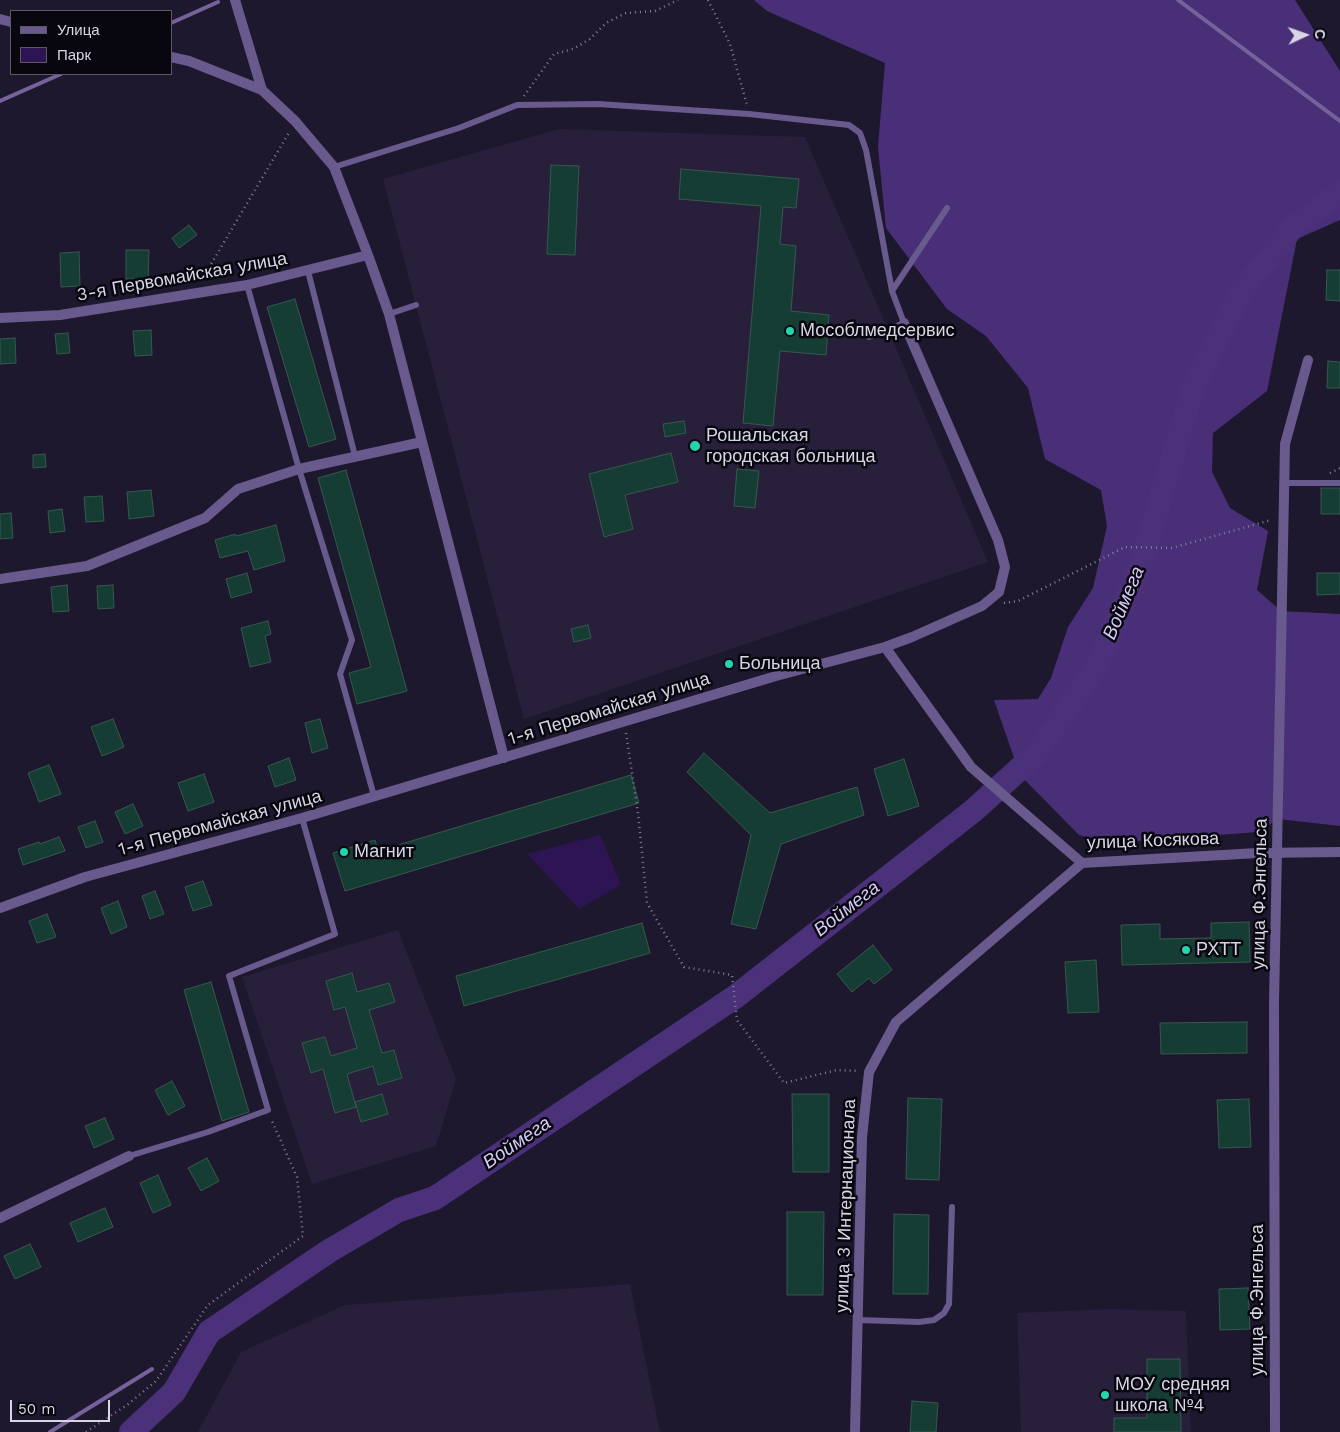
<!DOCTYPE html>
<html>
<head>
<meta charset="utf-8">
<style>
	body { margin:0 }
	#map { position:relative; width:1340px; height:1432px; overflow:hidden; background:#1e182e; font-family:"Work Sans",sans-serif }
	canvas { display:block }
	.legend { position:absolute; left:10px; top:10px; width:162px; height:65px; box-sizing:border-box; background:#08060e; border:1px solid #5c5964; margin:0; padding:6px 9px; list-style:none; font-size:15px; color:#d9d5e5 }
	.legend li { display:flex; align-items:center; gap:10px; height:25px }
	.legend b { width:25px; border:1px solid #5c5964 }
	.north { position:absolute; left:1280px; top:10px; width:50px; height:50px; -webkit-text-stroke:4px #08060e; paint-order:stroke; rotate:87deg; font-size:14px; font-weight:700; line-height:20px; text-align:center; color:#d9d5e5 }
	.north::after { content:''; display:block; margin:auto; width:18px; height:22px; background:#d9d5e5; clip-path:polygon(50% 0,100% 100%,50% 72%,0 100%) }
	.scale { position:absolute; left:10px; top:1400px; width:100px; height:22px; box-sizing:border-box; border:2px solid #d9d5e5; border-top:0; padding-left:6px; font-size:15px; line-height:18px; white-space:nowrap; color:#d9d5e5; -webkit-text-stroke:4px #08060e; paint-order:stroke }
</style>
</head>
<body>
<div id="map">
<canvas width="1340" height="1432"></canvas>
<ul class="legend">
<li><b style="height:6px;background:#695a8d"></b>Улица</li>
<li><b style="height:14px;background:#2d1553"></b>Парк</li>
</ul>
<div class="north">С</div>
<div class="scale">50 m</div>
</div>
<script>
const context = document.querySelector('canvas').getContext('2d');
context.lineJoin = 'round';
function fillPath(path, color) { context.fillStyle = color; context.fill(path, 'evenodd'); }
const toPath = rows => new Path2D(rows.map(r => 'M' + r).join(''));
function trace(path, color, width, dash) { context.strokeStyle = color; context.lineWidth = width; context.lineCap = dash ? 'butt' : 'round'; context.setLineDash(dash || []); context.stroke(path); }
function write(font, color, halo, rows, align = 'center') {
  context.font = font + ' "Work Sans",sans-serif'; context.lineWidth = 5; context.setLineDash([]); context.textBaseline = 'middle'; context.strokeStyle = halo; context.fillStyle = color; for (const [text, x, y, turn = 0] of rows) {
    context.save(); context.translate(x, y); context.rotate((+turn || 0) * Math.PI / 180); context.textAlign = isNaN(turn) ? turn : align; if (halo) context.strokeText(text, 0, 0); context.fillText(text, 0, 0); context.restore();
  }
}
const built = toPath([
	[559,129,805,137,988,562,524,719,383,179],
	[398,930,456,1079,436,1146,312,1184,242,977],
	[630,1284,660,1432,198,1432,241,1352,345,1305],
	[1109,1309,1186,1311,1191,1432,1021,1432,1017,1313]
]);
const green = toPath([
	[600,835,621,885,579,909,527,854]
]);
const forest = toPath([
	[754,0,1295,0,1340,71,1340,220,1297,239,1267,391,1213,433,1212,472,1230,508,1268,531,1257,590,1281,611,1340,614,1340,826,1278,819,1258,832,1111,843,1079,835,1020,775,994,700,1038,699,1051,678,1068,627,1093,588,1107,526,1101,490,1045,459,1028,388,986,336,947,309,886,228,878,147,885,63,767,11]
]);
const stream = toPath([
	[1178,0,1340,121],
	[171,23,218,2],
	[0,101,61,74],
	[50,1432,152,1369]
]);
const river = toPath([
	[131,1432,174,1392,209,1332,329,1251,399,1210,435,1198,735,997,973,811,1036,754,1096,668,1141,564,1194,385,1242,291,1292,228,1340,192]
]);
const building = toPath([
	[551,165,579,166,575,255,547,254,551,165],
	[681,169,799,179,796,208,783,207,780,244,796,246,791,311,829,315,826,355,780,351,773,426,743,423,761,206,679,199,681,169],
	[189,225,197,235,179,248,172,238,189,225],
	[126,250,149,250,148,279,126,279,126,250],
	[79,252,80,286,61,287,60,253,79,252],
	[1327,270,1340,270,1340,301,1326,300,1327,270],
	[295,299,336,439,309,447,267,307,295,299],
	[151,330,152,355,135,356,133,331,151,330],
	[68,333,70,353,57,354,55,334,68,333],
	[15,338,16,363,0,364,0,339,15,338],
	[1328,361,1340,362,1340,388,1327,388,1328,361],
	[684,421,686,433,665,437,663,424,684,421],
	[671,453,678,482,625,495,633,529,604,537,589,474,671,453],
	[45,454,46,467,33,468,33,455,45,454],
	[737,469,759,471,755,508,734,506,737,469],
	[346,470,407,691,357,704,349,673,371,667,318,478,346,470],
	[1321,488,1340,488,1340,514,1321,514,1321,488],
	[151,490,154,516,129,519,127,492,151,490],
	[102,496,104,521,86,522,84,497,102,496],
	[62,509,65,531,50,533,48,511,62,509],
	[11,513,13,538,0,539,0,514,11,513],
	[276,525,285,561,254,570,248,551,220,558,215,540,235,534,236,536,276,525],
	[247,573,252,592,231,598,226,579,247,573],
	[1317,573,1340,573,1340,594,1317,595,1317,573],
	[67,585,69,611,53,612,51,587,67,585],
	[113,585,114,608,98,609,97,586,113,585],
	[268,621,271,634,265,636,271,662,250,667,241,628,268,621],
	[588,625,591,638,574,642,571,629,588,625],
	[113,719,124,747,102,756,91,727,113,719],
	[320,719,328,748,312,753,305,723,320,719],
	[704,753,770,813,857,787,864,815,781,844,756,929,731,924,751,835,687,772,704,753],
	[289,758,296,780,275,787,268,766,289,758],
	[904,759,919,806,888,816,874,769,904,759],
	[49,765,61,794,39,802,28,773,49,765],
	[204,774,214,802,188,811,178,783,204,774],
	[631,775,639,803,345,891,333,853,375,840,378,851,631,775],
	[133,804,143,826,125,834,115,812,133,804],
	[95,821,103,842,86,848,78,827,95,821],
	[59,837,65,851,23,865,18,849,39,842,40,844,59,837],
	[203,881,212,905,193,911,185,887,203,881],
	[155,891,164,914,150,919,142,896,155,891],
	[118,901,127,927,111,934,101,908,118,901],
	[47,914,56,937,37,943,29,921,47,914],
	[1249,922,1250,962,1122,965,1121,925,1160,924,1160,939,1211,938,1211,923,1249,922],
	[642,923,650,953,464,1006,456,976,642,923],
	[873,945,892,970,874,984,869,978,852,992,837,974,873,945],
	[1096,960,1099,1012,1068,1013,1065,962,1096,960],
	[352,973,357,992,389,983,395,1002,369,1010,382,1053,394,1050,402,1078,378,1085,373,1066,347,1074,356,1107,335,1113,323,1069,311,1073,302,1043,325,1037,331,1056,357,1048,345,1007,334,1010,326,981,352,973],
	[211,982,249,1112,222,1121,184,990,211,982],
	[1247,1022,1247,1053,1161,1054,1160,1023,1247,1022],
	[172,1081,185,1106,168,1115,155,1090,172,1081],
	[382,1094,388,1114,361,1122,355,1102,382,1094],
	[792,1094,829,1094,829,1172,793,1172,792,1094],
	[908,1098,942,1099,939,1180,906,1179,908,1098],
	[1249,1099,1251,1147,1219,1148,1217,1100,1249,1099],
	[105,1118,114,1139,94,1148,85,1126,105,1118],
	[207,1158,219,1181,201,1191,188,1168,207,1158],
	[158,1175,171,1205,153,1213,140,1183,158,1175],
	[105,1208,113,1227,78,1242,70,1223,105,1208],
	[787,1212,824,1212,823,1295,787,1295,787,1212],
	[894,1214,929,1215,928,1294,893,1294,894,1214],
	[30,1244,41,1267,15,1279,4,1256,30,1244],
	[1248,1288,1250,1329,1220,1330,1219,1289,1248,1288],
	[1147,1359,1180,1359,1181,1432,1114,1432,1114,1418,1147,1418,1147,1359],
	[912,1401,938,1403,936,1432,910,1432,912,1401]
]);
const path = toPath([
	[708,0,730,44,747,105],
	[524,96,554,54,573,49,590,39,606,23,626,13,655,11,678,0],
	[201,281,290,131],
	[1330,473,1340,468],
	[1004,603,1018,601,1125,547,1172,548,1271,520],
	[626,733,638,813,647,903,684,967,732,975,737,1020,784,1083,837,1070,859,1071],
	[86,1432,127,1405,156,1381,208,1305,303,1236,297,1177,271,1119]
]);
const service = toPath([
	[334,167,459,128,517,105,598,104,749,114,849,125,860,133,866,150,892,291,904,323,869,337],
	[308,271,355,456],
	[247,285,299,469,352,640,340,674,374,796],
	[892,291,947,208],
	[389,314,416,305],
	[1285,483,1340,483],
	[129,1156,208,1132,268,1110,229,976,335,934,302,818],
	[858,1320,919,1322,934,1320,944,1313,949,1304,952,1207]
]);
const minor = toPath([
	[235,0,262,90,295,121,334,167,368,255,389,314,504,758],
	[0,19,11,22],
	[171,57,189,61,262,90],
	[0,318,60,315,247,285,368,255],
	[0,579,87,566,205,518,238,489,299,469,422,442],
	[885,647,971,767,1082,863,1258,853,1340,852],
	[0,908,85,877,302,818,776,676,885,647,912,637,982,606,999,592,1005,567,998,540,904,323],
	[0,1218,129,1156],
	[855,1432,862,1137,869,1072,896,1022,1082,863],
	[1275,1432,1274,1002,1285,444,1308,360]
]);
const markers = [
	[790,331,5,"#22d5af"],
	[695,446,6,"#22d5af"],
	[729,664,5,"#22d5af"],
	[344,852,5,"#22d5af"],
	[1186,950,5,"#22d5af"],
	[1105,1395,5,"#22d5af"]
];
const streetNames = [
	["3-я Первомайская улица",182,277,-10],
	["1-я Первомайская улица",609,709,-17],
	["1-я Первомайская улица",220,823,-15],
	["улица Косякова",1153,841,-2],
	["улица Ф.Энгельса",1260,894,-89],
	["улица 3 Интернационала",846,1206,-88],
	["улица Ф.Энгельса",1258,1300,-90]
];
const poiNames = [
	["Мособлмедсервис",800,331],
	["Рошальская",706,436],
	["городская больница",706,457],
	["Больница",739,664],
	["Магнит",354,852],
	["РХТТ",1196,950],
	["МОУ средняя",1115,1385],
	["школа №4",1115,1406]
];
const waterNames = [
	["Воймега",1124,603,-67],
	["Воймега",847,909,-38],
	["Воймега",517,1143,-34]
];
fillPath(built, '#281f3a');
fillPath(green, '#2d1553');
fillPath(forest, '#492f78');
trace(stream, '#75629a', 4);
trace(river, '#4a317a', 24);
fillPath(building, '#163d33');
trace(building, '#37584e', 1);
trace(path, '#837e91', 2.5, [1, 4]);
trace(service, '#695a8d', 6);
trace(minor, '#695a8d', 10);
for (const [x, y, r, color] of markers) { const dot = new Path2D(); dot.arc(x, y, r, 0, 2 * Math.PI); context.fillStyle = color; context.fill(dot); trace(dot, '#08060e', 2); }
write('18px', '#d9d5e5', '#08060e', streetNames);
write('18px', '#d9d5e5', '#08060e', poiNames, 'left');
write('italic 19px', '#d4caf5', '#08060e', waterNames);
</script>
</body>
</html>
